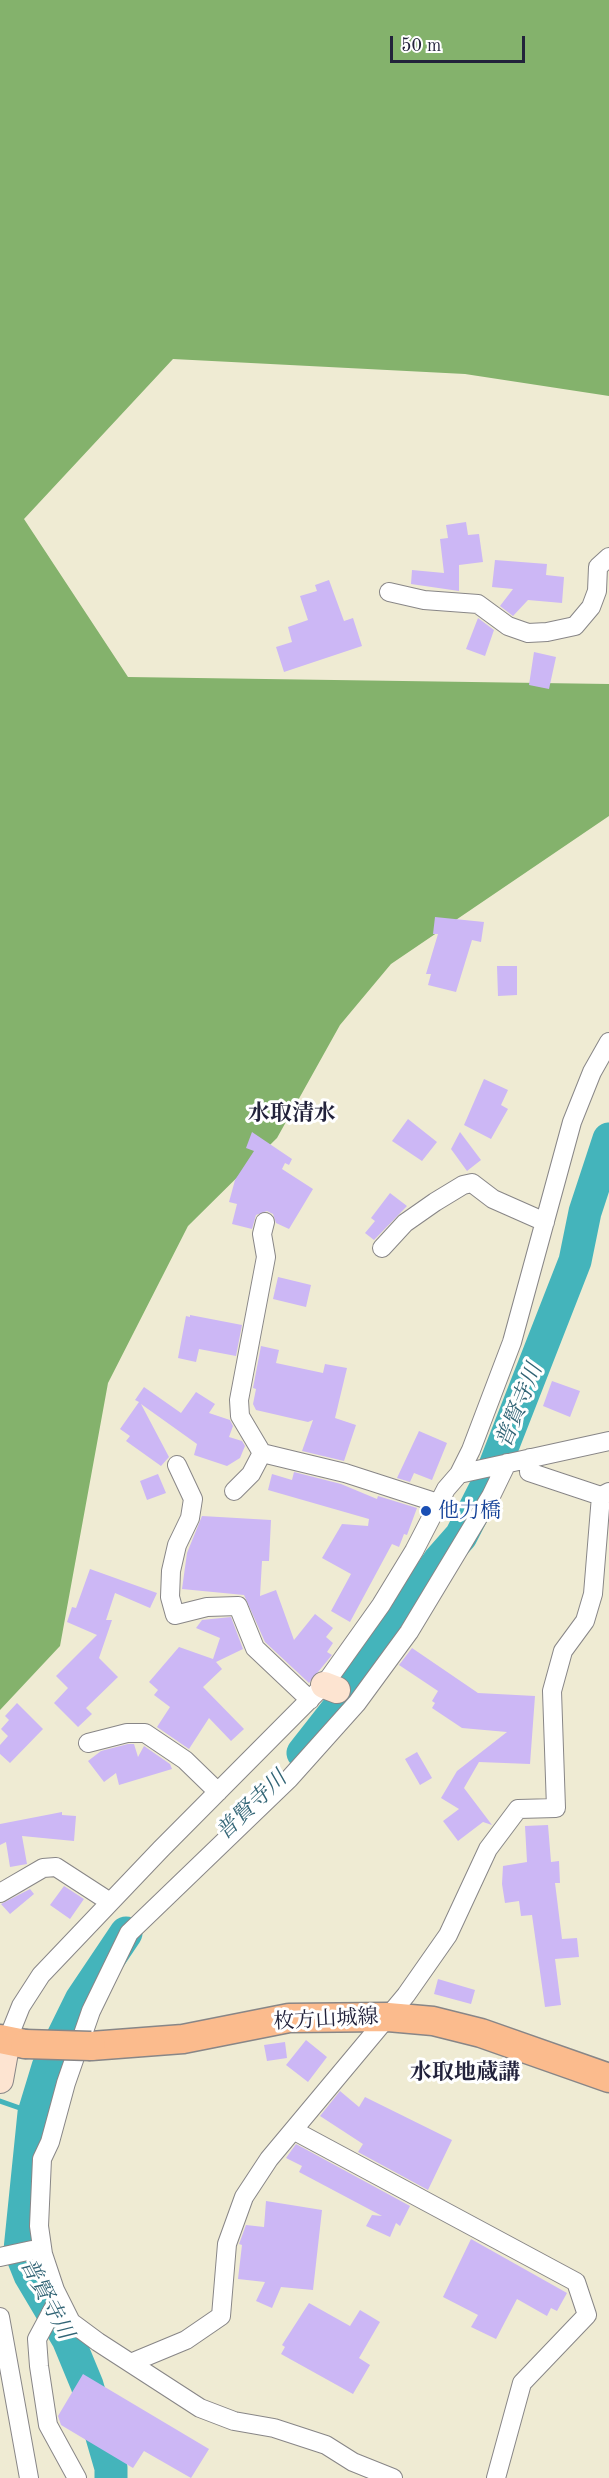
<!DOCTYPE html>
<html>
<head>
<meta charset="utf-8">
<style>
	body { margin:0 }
	#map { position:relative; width:609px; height:2478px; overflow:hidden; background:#efebd3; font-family:"Old Standard TT",serif }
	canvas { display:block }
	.scale { position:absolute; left:390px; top:36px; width:135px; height:27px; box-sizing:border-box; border:3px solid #22223b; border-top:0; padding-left:8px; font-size:18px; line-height:21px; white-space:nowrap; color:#22223b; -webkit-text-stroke:4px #fff; paint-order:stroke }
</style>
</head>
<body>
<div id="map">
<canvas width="609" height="2478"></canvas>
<div class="scale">50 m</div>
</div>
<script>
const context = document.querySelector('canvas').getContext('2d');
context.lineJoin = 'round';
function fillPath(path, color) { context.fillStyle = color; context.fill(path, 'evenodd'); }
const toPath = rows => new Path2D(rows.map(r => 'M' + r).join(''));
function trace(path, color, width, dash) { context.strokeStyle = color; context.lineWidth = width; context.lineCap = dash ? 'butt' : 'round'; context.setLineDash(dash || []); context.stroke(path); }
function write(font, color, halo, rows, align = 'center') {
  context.font = font + ' "Old Standard TT","Noto Serif JP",serif'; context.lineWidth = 6; context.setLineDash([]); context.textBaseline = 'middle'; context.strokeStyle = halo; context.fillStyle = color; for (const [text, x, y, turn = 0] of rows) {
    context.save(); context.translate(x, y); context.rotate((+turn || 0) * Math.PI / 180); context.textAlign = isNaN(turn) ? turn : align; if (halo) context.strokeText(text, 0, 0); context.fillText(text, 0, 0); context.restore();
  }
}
const forest = toPath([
	[0,0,609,0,609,396,465,374,173,359,24,519,128,677,609,684,609,816,391,964,340,1025,277,1138,188,1226,108,1383,60,1646,0,1710]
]);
const stream = toPath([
	[0,2101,34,2113]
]);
const river = toPath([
	[303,1753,343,1702,439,1561,461,1536,489,1481,575,1261,585,1212,609,1139],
	[111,2478,111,2468,87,2385,68,2339,30,2275,20,2250,34,2113,48,2067,81,2000,126,1933]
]);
const building = toPath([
	[466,522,468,535,479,534,483,562,459,565,459,591,411,584,412,570,444,573,440,539,448,538,446,525],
	[495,560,547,564,546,575,564,577,562,603,528,600,513,616,500,606,513,589,492,587],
	[329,580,344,621,353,618,362,646,284,672,276,647,292,642,288,627,308,620,300,596,317,591,315,585],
	[478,618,494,630,485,656,466,649],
	[534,652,556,657,549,689,529,685],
	[435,917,484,922,481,942,472,940,456,992,428,985,431,974,426,974,438,934,433,934],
	[497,966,517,966,517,995,498,996],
	[484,1079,508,1090,501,1105,508,1109,491,1139,464,1125],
	[408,1119,437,1142,422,1161,392,1141],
	[252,1132,292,1159,289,1165,285,1163,282,1169,313,1189,289,1229,276,1223,273,1214,267,1211,256,1215,252,1229,232,1224,237,1204,229,1202,235,1180,254,1151,246,1148],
	[460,1132,481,1160,467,1171,451,1149],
	[390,1193,407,1206,374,1240,365,1233,375,1221,371,1218],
	[278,1277,311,1285,306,1307,273,1299],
	[190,1315,242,1325,236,1356,199,1349,196,1362,178,1358,186,1316,190,1317],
	[261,1346,279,1350,276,1363,323,1373,325,1364,347,1368,335,1418,356,1425,344,1461,302,1451,313,1420,308,1422,256,1410,253,1404,256,1389,253,1388],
	[552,1381,580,1391,570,1417,543,1406],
	[144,1387,181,1413,196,1392,215,1404,209,1413,230,1420,233,1426,229,1437,242,1441,245,1446,240,1458,227,1466,194,1455,197,1444,141,1404,169,1457,161,1466,126,1441,130,1436,120,1429,139,1402,135,1400],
	[419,1431,447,1443,432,1480,414,1473,410,1482,397,1478],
	[294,1472,341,1484,377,1499,378,1496,417,1508,407,1535,404,1534,399,1547,392,1544,350,1622,331,1611,351,1574,322,1558,342,1524,368,1526,369,1519,268,1490,272,1474,292,1480],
	[158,1474,166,1493,147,1500,140,1481],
	[202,1516,271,1520,269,1561,262,1561,260,1596,276,1590,294,1640,315,1614,333,1628,326,1637,333,1643,327,1652,332,1655,309,1683,265,1642,244,1595,182,1589,187,1553],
	[90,1569,157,1593,150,1608,115,1593,106,1620,112,1620,99,1658,118,1677,86,1708,92,1714,78,1727,54,1703,68,1688,56,1676,97,1635,67,1622,72,1607,76,1608],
	[231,1617,243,1649,216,1662,222,1669,203,1687,244,1729,231,1741,209,1718,189,1749,157,1727,170,1707,154,1695,158,1690,149,1682,179,1647,213,1659,220,1638,196,1628,202,1620],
	[412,1648,478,1693,535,1696,530,1764,479,1762,464,1788,492,1825,483,1822,458,1841,443,1821,459,1809,441,1798,457,1771,507,1732,462,1728,432,1708,435,1703,432,1701,438,1691,399,1665],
	[17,1703,43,1729,10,1763,0,1754,0,1745,8,1736,1,1729,9,1720,5,1716],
	[128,1744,134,1744,138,1757,144,1746,170,1764,172,1769,119,1785,116,1773,104,1782,88,1761,101,1751],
	[417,1752,432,1778,420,1785,405,1759],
	[62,1812,62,1815,76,1816,74,1841,22,1836,27,1864,10,1867,6,1842,0,1845,0,1824],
	[548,1825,551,1862,559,1861,560,1883,555,1883,562,1939,577,1938,579,1957,555,1959,561,2005,545,2007,532,1915,521,1916,519,1901,505,1903,502,1884,503,1866,527,1862,525,1826],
	[64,1886,84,1899,70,1919,50,1905],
	[30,1889,34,1894,10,1914,1,1904],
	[438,1979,475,1990,471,2004,434,1994],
	[306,2040,327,2057,308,2082,286,2065],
	[285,2042,287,2058,267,2061,264,2045],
	[340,2091,359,2107,365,2097,452,2140,428,2190,358,2152,363,2144,320,2116],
	[296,2144,410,2206,400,2226,396,2223,390,2237,366,2226,372,2215,382,2216,299,2172,302,2166,286,2158],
	[266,2201,322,2210,313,2290,281,2287,272,2308,256,2301,265,2282,238,2279,242,2245,239,2244,246,2225,264,2227],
	[471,2239,567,2293,557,2311,551,2308,547,2316,517,2299,496,2339,471,2327,478,2315,443,2297],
	[309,2303,350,2326,360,2310,380,2322,359,2358,370,2365,353,2394,281,2354,285,2347,282,2345],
	[83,2374,209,2449,191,2478,144,2451,133,2468,61,2425,58,2416]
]);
const street = toPath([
	[389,592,424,600,478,604,508,626,528,633,547,632,575,626,591,607,597,591,598,567,609,557],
	[265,1222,262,1234,266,1257,239,1400,240,1416,262,1453,345,1473,438,1503],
	[382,1248,405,1223,435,1202,463,1185,472,1183,493,1199,545,1222],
	[530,1458,529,1472,601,1496,609,1492],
	[177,1465,193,1499,190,1518,177,1545,171,1571,170,1597,175,1615,207,1607,238,1606,255,1648,310,1700],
	[459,1474,471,1450,512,1342,572,1122,592,1072,609,1042],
	[234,1491,251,1474,262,1453],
	[88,1743,127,1733,145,1733,185,1760,218,1792],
	[0,1893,43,1868,56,1867,110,1902],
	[7,2041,21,2006,41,1975,161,1849,324,1685,381,1605,414,1551,446,1489,459,1474,609,1441],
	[293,2130,576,2282,587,2315,522,2383,496,2478],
	[43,2254,39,2226,42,2159,50,2142,66,2083,91,2011,129,1933,289,1779,357,1703,409,1632,491,1496,507,1463],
	[0,2257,32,2250,43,2254,55,2290,71,2322,98,2342,200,2408,234,2421,274,2428,326,2445,353,2462,393,2478],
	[59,2298,37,2339,39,2366,48,2425,77,2478],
	[0,2317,29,2478],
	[133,2362,186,2340,221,2316,227,2244,244,2197,269,2159,406,1995,448,1935,488,1849,518,1809,556,1808,552,1691,563,1651,585,1621,593,1594,601,1496]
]);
const secondary = toPath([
	[324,1685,337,1690],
	[0,2080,7,2041]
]);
const primary = toPath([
	[0,2039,25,2044],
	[91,2046,183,2039,289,2018,388,2017,433,2021,481,2033,609,2078]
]);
const primaryBridge = toPath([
	[25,2044,91,2046]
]);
const markers = [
	[426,1511,6,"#1a4fb4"]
];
const transitNames = [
	["他力橋",438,1511]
];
const streetNames = [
	["枚方山城線",326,2020,-3]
];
const neighbourhoodNames = [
	["水取清水",292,1114],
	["水取地蔵講",465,2073]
];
const waterNames = [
	["普賢寺川",520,1406,-68],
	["普賢寺川",252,1806,-44],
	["普賢寺川",46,2299,62]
];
fillPath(forest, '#84b26c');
trace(stream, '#44b4bb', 5);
trace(river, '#44b4bb', 33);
fillPath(building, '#ccb7f5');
trace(street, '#888687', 20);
trace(secondary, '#888687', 28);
trace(primary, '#888687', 31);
trace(street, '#fff', 18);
trace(secondary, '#fde4d1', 26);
trace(primary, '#fbbb8d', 28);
trace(primaryBridge, '#888687', 31, []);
trace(primaryBridge, '#fbbb8d', 28);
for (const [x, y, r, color] of markers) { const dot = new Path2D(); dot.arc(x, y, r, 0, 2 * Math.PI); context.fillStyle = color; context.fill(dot); trace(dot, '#fff', 2); }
write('21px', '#164399', '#fff', transitNames, 'left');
write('21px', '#22223b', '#fff', streetNames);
write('bold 22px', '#22223b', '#fff', neighbourhoodNames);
write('italic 22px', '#316475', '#fff', waterNames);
</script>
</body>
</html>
